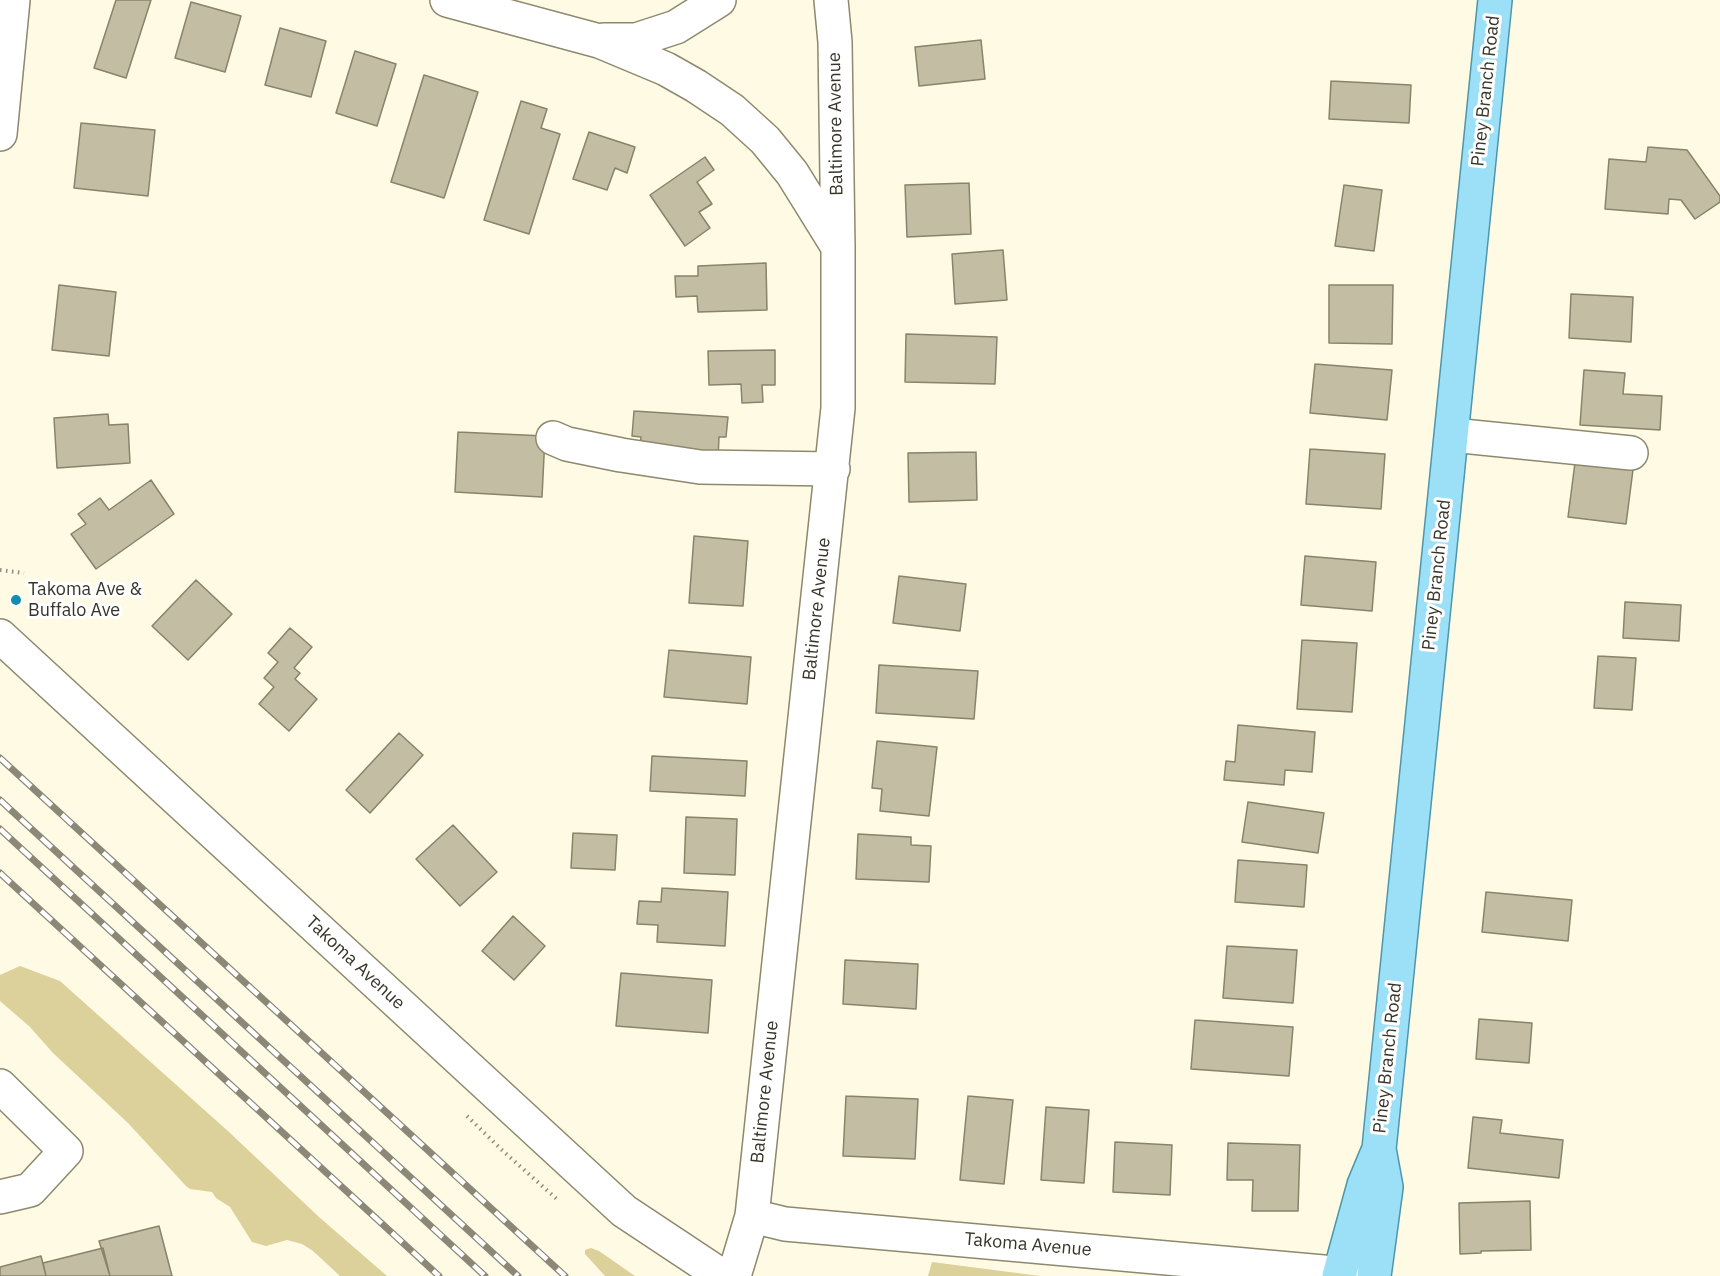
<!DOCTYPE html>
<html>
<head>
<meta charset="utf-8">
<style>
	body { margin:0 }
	canvas { display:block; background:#fefae3 }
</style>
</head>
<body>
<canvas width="1720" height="1276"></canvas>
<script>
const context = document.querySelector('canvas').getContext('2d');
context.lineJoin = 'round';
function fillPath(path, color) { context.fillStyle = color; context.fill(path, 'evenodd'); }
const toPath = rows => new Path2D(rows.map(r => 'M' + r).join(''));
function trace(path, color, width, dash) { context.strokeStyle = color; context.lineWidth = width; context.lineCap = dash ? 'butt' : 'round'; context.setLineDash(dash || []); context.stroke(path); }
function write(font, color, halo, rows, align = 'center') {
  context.font = font + ' "IBM Plex Sans",sans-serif'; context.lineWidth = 6; context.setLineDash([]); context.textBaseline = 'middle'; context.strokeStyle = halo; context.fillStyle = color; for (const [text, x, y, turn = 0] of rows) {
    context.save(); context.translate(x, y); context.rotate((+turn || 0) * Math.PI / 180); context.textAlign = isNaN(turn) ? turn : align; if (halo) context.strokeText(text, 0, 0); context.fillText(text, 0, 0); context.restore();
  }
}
const green = toPath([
	[20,966,60,981,229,1132,319,1217,387,1276,340,1276,313,1251,302,1244,287,1240,266,1246,252,1242,230,1207,216,1198,212,1192,190,1189,186,1186,128,1123,53,1053,30,1027,0,1001,0,975],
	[591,1248,599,1251,635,1276,605,1276,585,1254,585,1250],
	[932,1262,1040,1276,928,1276]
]);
const building = toPath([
	[116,0,151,0,126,78,94,68,116,0],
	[191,2,241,16,225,72,175,58,191,2],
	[280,28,326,41,311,97,265,85,280,28],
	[981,40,985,79,919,86,915,47,981,40],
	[355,51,396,64,377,126,336,113,355,51],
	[424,75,478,92,444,198,391,182,424,75],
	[1331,81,1411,85,1409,123,1329,119,1331,81],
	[521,101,547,109,541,128,560,134,529,234,484,220,521,101],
	[81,123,155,130,148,196,74,188,81,123],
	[589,132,635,147,627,173,615,168,607,190,573,179,589,132],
	[1648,147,1687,150,1720,196,1720,202,1695,219,1681,200,1669,199,1668,214,1605,209,1609,159,1646,162,1648,147],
	[705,157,714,170,697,182,712,204,699,212,710,228,685,246,650,195,705,157],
	[969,183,971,234,907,237,905,185,969,183],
	[1344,185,1382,190,1374,251,1335,246,1344,185],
	[1003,250,1007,300,955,304,952,254,1003,250],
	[766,263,767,310,698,312,697,296,676,297,675,276,698,276,698,266,766,263],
	[59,285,116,292,109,356,52,350,59,285],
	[1329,285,1393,285,1392,344,1329,343,1329,285],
	[1571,294,1633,297,1631,342,1569,338,1571,294],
	[906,334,997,337,995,384,905,382,906,334],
	[775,350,775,385,762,385,763,402,742,403,741,384,709,385,708,351,775,350],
	[1315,364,1392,370,1387,420,1310,413,1315,364],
	[1584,370,1625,373,1623,394,1662,396,1660,430,1580,425,1584,370],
	[634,411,728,417,726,437,719,437,718,459,640,446,641,437,632,436,634,411],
	[108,414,109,425,128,424,130,463,57,468,54,418,108,414],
	[458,432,545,436,542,497,455,492,458,432],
	[1310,449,1385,454,1381,509,1306,504,1310,449],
	[976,452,977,500,909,502,908,453,976,452],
	[1576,455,1634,462,1626,524,1568,517,1576,455],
	[151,480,174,514,96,569,71,534,86,524,78,514,100,498,109,510,151,480],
	[694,536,748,541,743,606,689,603,694,536],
	[1305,556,1376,562,1372,611,1301,605,1305,556],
	[899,576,966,584,960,631,893,623,899,576],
	[196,580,232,614,188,660,152,626,196,580],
	[1625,602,1681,605,1679,641,1623,638,1625,602],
	[290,628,312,647,294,668,300,673,295,679,317,699,289,731,259,704,274,687,264,678,278,662,268,653,290,628],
	[1302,640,1357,643,1352,712,1297,709,1302,640],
	[669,650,751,657,747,704,664,697,669,650],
	[1598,656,1636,658,1632,710,1594,708,1598,656],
	[879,665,978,671,974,719,876,713,879,665],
	[1238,725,1315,732,1312,772,1285,770,1284,785,1224,780,1226,761,1235,762,1238,725],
	[399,733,423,755,370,813,346,790,399,733],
	[877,741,937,747,929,816,880,811,882,789,872,788,877,741],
	[652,756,747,761,745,796,650,791,652,756],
	[1248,802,1324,813,1318,853,1242,842,1248,802],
	[686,817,737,819,735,875,684,873,686,817],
	[453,825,497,872,460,906,416,859,453,825],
	[573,833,617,835,615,870,571,868,573,833],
	[858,834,911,837,911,845,931,846,929,882,856,879,858,834],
	[1238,860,1307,865,1304,907,1235,902,1238,860],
	[662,888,728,892,725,946,657,942,658,925,637,924,639,901,661,902,662,888],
	[1486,892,1572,900,1568,941,1482,932,1486,892],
	[513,916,545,946,514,980,482,951,513,916],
	[1227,946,1297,950,1293,1003,1223,998,1227,946],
	[845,960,918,964,916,1009,843,1004,845,960],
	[621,973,712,980,708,1033,616,1026,621,973],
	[1479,1019,1532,1023,1529,1063,1476,1059,1479,1019],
	[1195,1020,1293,1027,1289,1076,1191,1069,1195,1020],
	[846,1096,918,1099,915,1159,843,1156,846,1096],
	[968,1096,1013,1100,1004,1184,960,1180,968,1096],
	[1046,1107,1089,1110,1084,1183,1041,1180,1046,1107],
	[1473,1117,1502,1120,1500,1133,1563,1140,1559,1178,1468,1168,1473,1117],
	[1115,1142,1172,1145,1170,1195,1113,1192,1115,1142],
	[1228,1143,1300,1145,1298,1211,1252,1211,1253,1180,1227,1180,1228,1143],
	[1530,1201,1531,1250,1481,1251,1481,1253,1460,1254,1459,1203,1530,1201],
	[159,1226,172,1276,110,1276,99,1241,159,1226],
	[103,1248,110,1276,46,1276,43,1263,103,1248],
	[41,1256,46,1276,0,1276,0,1267,41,1256]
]);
const path = toPath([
	[0,570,24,573],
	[467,1116,504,1152,558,1200]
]);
const minor = toPath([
	[447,0,599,41,666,69,696,86,732,110,765,140,792,173,838,247],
	[604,40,636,40,676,27,719,0],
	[0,134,13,0],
	[1452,435,1631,453],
	[553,438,567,444,621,455,700,467,833,469],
	[0,636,624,1211,722,1276],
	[0,1086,66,1151,30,1190,0,1197],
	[752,1216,838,408,838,247,835,42,831,0],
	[734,1276,752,1216,785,1224,1368,1276]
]);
const major = toPath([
	[1339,1276,1364,1185,1379,1149],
	[1374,1276,1386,1187,1379,1149,1495,0]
]);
const rail = toPath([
	[0,758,565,1276],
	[0,800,518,1276],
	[0,829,485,1276],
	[0,873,439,1276]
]);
const markers = [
	[16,600,6,"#148caf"]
];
const streetNames = [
	["Piney Branch Road",1486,91,-84],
	["Baltimore Avenue",836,124,-91],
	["Piney Branch Road",1437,575,-84],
	["Baltimore Avenue",817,609,-84],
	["Takoma Avenue",355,963,43],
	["Piney Branch Road",1388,1058,-84],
	["Baltimore Avenue",765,1092,-84],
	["Takoma Avenue",1028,1245,5]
];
const poiNames = [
	["Takoma Ave &",28,590],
	["Buffalo Ave",28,611]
];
fillPath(green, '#dcd19b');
fillPath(building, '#c3bea3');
trace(building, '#888369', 1.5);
trace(minor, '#8d896e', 36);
trace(major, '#4d96ac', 36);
trace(path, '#918e7e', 4, [1.5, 4.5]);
trace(minor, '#fff', 33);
trace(major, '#9be0f7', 33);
trace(rail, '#8b8878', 7);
trace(rail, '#fff', 4.5, [14]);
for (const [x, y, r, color] of markers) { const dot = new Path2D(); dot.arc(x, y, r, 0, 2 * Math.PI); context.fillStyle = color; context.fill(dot); trace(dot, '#fff', 2); }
write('18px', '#37352a', '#fff', streetNames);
write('18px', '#37352a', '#fff', poiNames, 'left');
</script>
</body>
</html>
